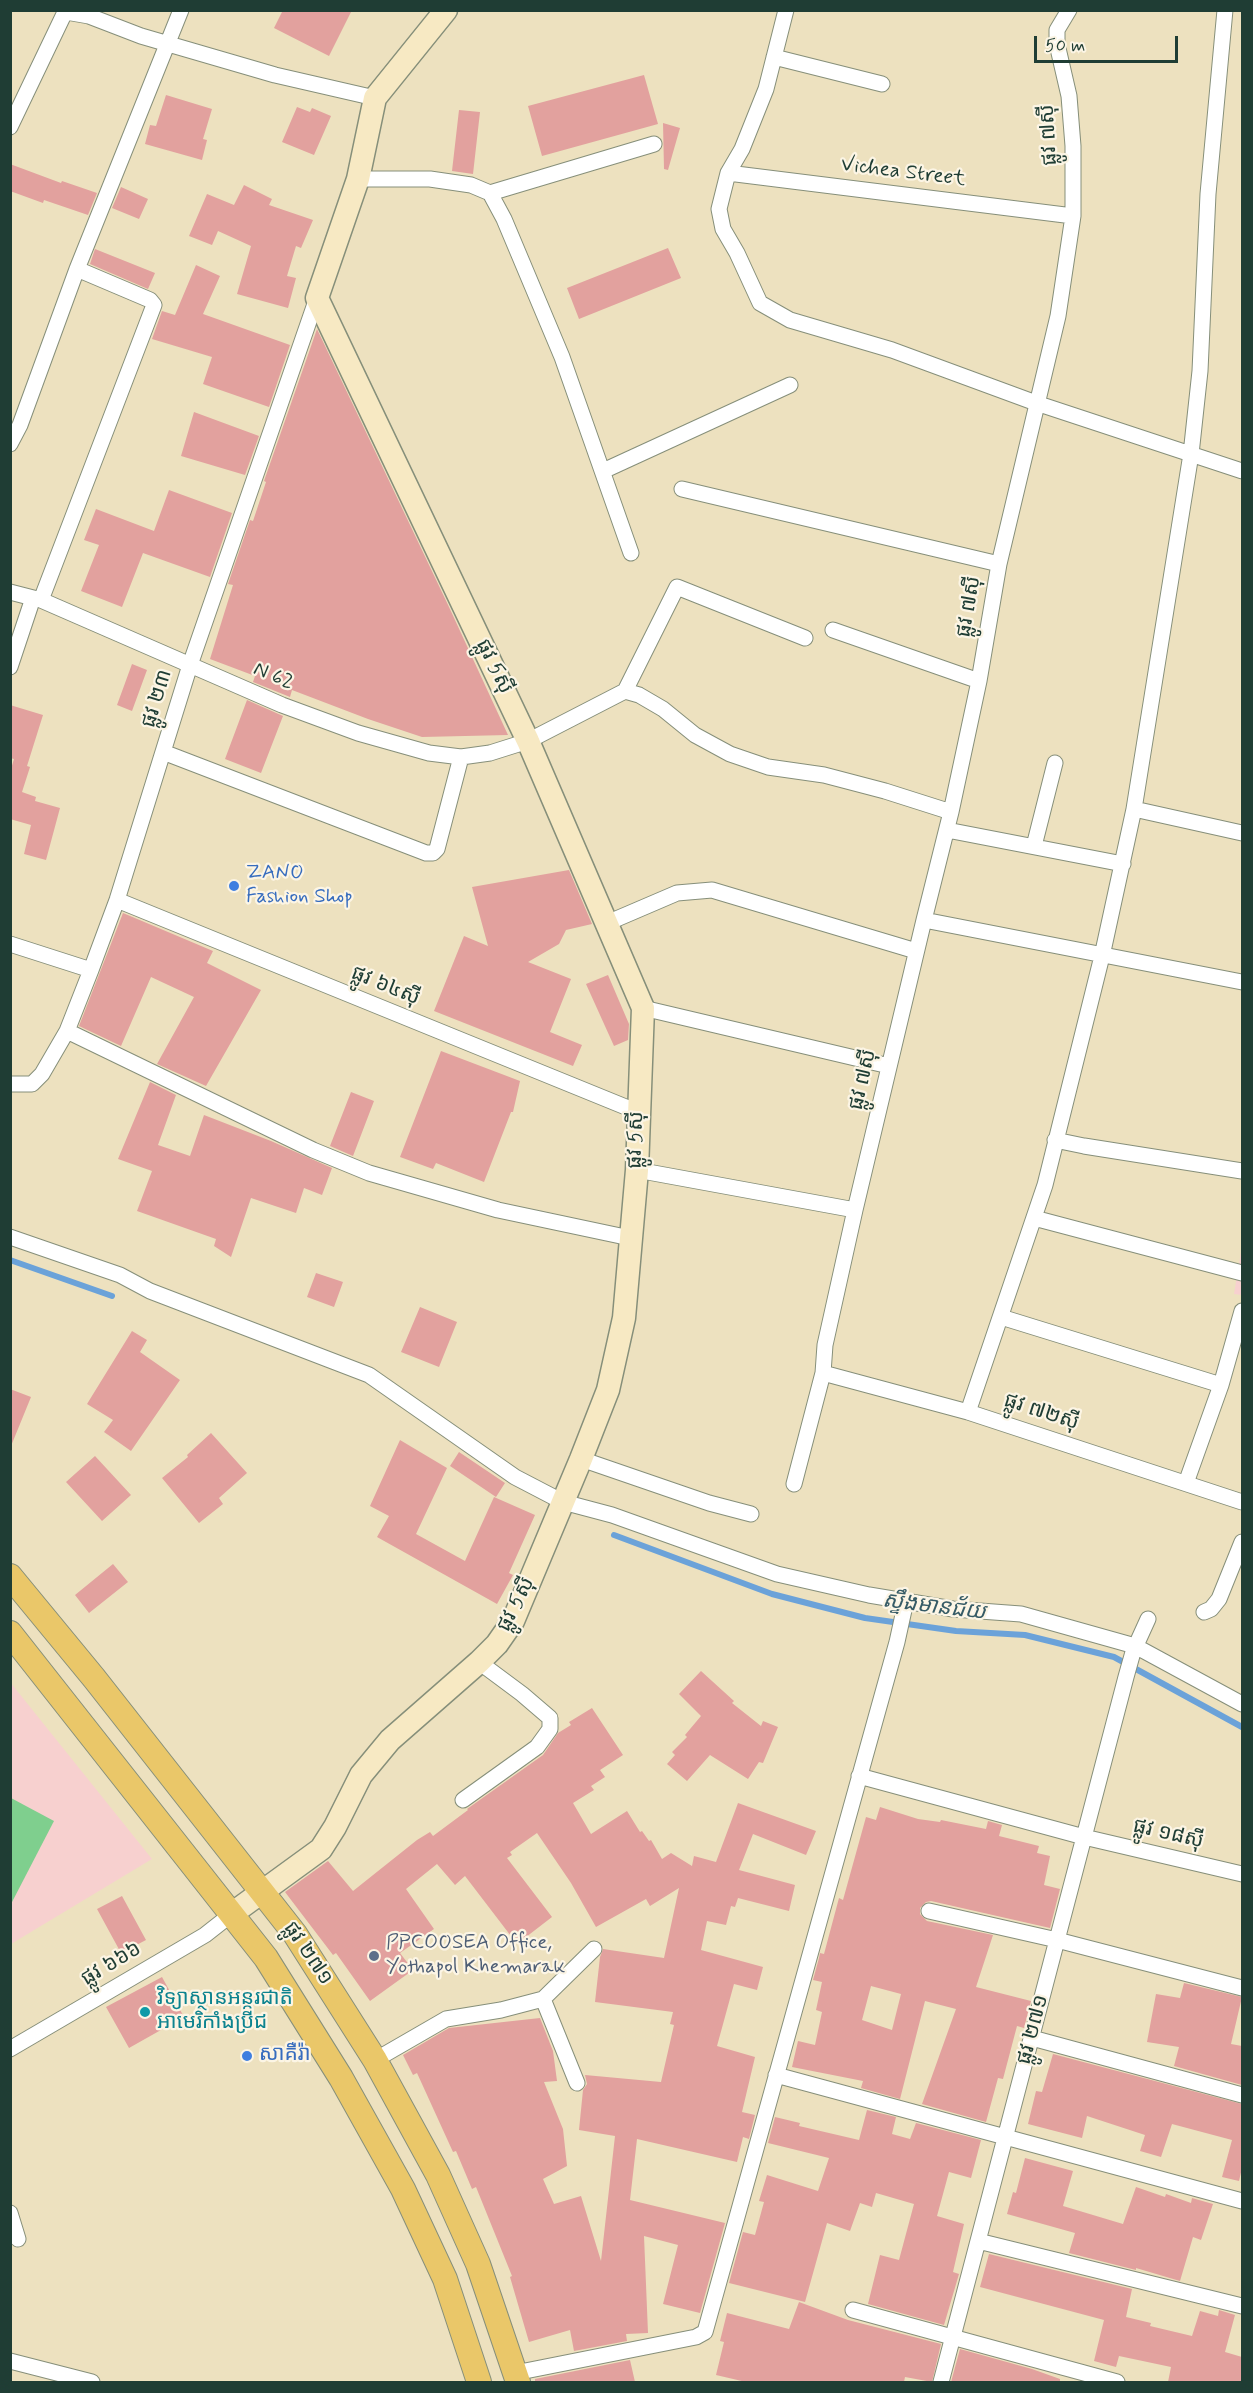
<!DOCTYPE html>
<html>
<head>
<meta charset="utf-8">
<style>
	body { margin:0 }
	#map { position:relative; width:1253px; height:2393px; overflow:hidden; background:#ede1bf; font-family:Mynerve,sans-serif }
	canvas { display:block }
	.frame { position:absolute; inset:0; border:12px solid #1f3d34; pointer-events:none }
	.scale { position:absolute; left:1034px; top:36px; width:144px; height:27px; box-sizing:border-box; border:3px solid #1f3d34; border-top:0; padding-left:8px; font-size:18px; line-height:21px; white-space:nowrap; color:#1f3d34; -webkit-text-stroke:4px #fcf5e5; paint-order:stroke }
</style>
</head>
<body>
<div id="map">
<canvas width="1253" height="2393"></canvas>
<div class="frame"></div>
<div class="scale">50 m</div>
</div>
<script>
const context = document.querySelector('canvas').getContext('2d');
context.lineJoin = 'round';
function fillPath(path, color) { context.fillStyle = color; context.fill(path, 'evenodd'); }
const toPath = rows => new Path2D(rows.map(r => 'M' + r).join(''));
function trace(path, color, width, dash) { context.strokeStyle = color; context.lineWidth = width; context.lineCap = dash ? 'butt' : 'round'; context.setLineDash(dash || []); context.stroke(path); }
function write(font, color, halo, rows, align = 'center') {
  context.font = font + ' Mynerve,"Noto Sans Khmer",sans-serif'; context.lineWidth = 4.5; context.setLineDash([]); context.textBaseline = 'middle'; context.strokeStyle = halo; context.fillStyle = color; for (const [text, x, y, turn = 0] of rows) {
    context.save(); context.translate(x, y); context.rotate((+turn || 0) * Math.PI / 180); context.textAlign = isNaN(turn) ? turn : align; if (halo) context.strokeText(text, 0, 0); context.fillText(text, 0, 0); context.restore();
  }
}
const built = toPath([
	[1242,1246,1242,1295,1234,1294],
	[10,1682,152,1859,11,1944,10,1944]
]);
const green = toPath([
	[11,1798,54,1821,11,1904]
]);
const stream = toPath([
	[10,1260,112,1296],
	[614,1535,772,1594,865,1618,956,1631,1025,1635,1114,1657,1242,1727]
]);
const building = toPath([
	[283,10,352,10,329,56,274,28],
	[644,75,658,124,542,156,528,106],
	[166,95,212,109,203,139,207,140,202,160,145,144,150,125,156,126],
	[297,107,310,112,312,108,331,116,314,155,282,142],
	[459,110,480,112,473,174,452,171],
	[663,123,680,128,668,170,664,169],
	[10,164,61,183,62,181,97,193,88,215,44,200,43,203,10,191],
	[244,185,272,199,269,205,313,220,301,248,296,246,287,276,296,278,288,308,237,294,251,246,218,231,212,245,189,236,207,194,234,205],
	[121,187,148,199,139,219,112,208],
	[668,248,681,278,579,319,567,288],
	[95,249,155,273,148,289,90,264],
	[196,265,220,276,203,314,290,345,269,407,203,384,212,357,152,339,162,311,175,315],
	[317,329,449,607,508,735,422,737,368,719,292,690,290,697,253,682,255,676,210,659,233,585,228,584,250,520,253,521,266,482,264,481],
	[194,412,259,436,245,475,181,456],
	[169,490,232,513,210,577,143,553,122,607,81,591,99,545,84,540,96,509,154,531],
	[132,664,147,670,132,711,117,705],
	[247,700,283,716,261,773,225,759],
	[10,705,43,715,27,766,30,767,22,792,36,797,35,801,60,808,46,860,24,854,31,825,10,819,10,772,14,759,10,758],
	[569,870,592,924,566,930,559,944,528,962,571,979,550,1032,582,1045,573,1066,434,1011,464,936,488,946,472,887],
	[123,913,213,951,207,963,261,990,206,1086,157,1064,194,997,151,977,121,1046,79,1026],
	[608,975,629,1024,628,1040,614,1046,586,984],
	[441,1051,520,1081,513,1112,511,1112,484,1182,436,1163,433,1169,400,1157],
	[150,1082,176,1095,158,1145,190,1156,204,1115,271,1141,332,1168,322,1195,304,1188,296,1213,251,1198,231,1257,214,1246,216,1239,137,1211,152,1171,118,1159],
	[351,1092,374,1101,353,1156,330,1146],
	[316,1273,343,1282,334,1307,307,1297],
	[420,1307,457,1322,439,1367,401,1352],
	[132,1331,147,1340,140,1352,180,1380,131,1451,104,1432,113,1420,87,1404],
	[10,1389,31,1397,11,1446,10,1446],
	[211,1433,247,1473,219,1498,223,1504,199,1523,162,1478,188,1457,187,1455],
	[400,1440,447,1468,416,1534,465,1561,494,1497,535,1515,509,1573,513,1575,497,1604,377,1537,389,1516,370,1506],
	[459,1452,505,1483,496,1497,450,1466],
	[95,1456,131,1495,102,1521,66,1482],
	[113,1564,128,1582,89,1613,75,1595],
	[701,1671,734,1701,732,1703,761,1726,763,1721,778,1727,763,1763,759,1762,748,1779,710,1755,687,1781,667,1764,675,1755,672,1752,687,1737,685,1735,701,1716,679,1694],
	[592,1708,623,1755,600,1770,605,1777,591,1786,594,1790,573,1803,591,1834,627,1811,640,1832,642,1831,649,1841,651,1840,662,1859,671,1853,692,1866,694,1856,716,1862,738,1803,816,1831,806,1855,753,1834,739,1870,795,1885,789,1911,738,1898,735,1907,731,1906,726,1925,707,1921,701,1950,763,1967,757,1990,734,1984,717,2046,755,2057,742,2112,755,2115,749,2139,743,2137,737,2162,637,2139,630,2200,725,2223,700,2313,663,2304,678,2245,644,2236,648,2333,626,2334,627,2341,574,2351,570,2330,529,2342,510,2277,512,2276,476,2187,472,2189,456,2151,453,2152,417,2073,413,2075,403,2055,449,2028,540,2018,553,2051,557,2081,544,2082,563,2129,567,2166,543,2179,554,2204,581,2196,601,2261,615,2136,579,2130,583,2090,587,2084,585,2075,661,2082,674,2025,670,2024,673,2012,595,2002,600,1957,603,1949,664,1958,679,1888,650,1906,646,1899,596,1927,571,1883,537,1833,510,1852,512,1855,507,1858,552,1917,517,1944,465,1876,455,1885,437,1864,406,1889,434,1929,400,1953,413,1970,370,2001,336,1953,333,1955,285,1892,328,1861,353,1891,417,1840,430,1832,433,1836,468,1810,467,1809,543,1755,558,1733,571,1725,569,1722],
	[880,1807,918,1819,940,1822,941,1820,986,1829,988,1821,1002,1825,999,1836,1039,1846,1037,1853,1050,1856,1044,1885,1060,1889,1050,1928,931,1901,926,1902,920,1908,920,1914,927,1921,993,1935,976,1987,1031,2001,1024,2028,1017,2026,1003,2079,998,2078,986,2122,922,2104,956,2009,925,2001,900,2099,861,2088,863,2081,792,2067,798,2041,815,2045,822,2012,816,2010,822,1982,813,1980,819,1958,820,1953,824,1954,839,1898,843,1900,866,1817,876,1820],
	[871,1986,901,1994,892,2030,862,2020],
	[122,1896,146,1940,121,1953,97,1909],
	[162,1977,184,2017,129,2048,106,2007],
	[1184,1983,1242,1997,1231,2044,1242,2046,1242,2085,1174,2066,1179,2047,1147,2042,1156,1994,1180,1998],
	[1053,2054,1242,2104,1242,2168,1239,2181,1222,2177,1232,2140,1172,2124,1161,2157,1140,2151,1145,2135,1087,2116,1082,2138,1028,2124,1036,2091,1042,2092],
	[867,2110,896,2117,892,2134,910,2139,916,2123,981,2140,971,2178,949,2172,937,2216,964,2224,953,2272,959,2274,944,2325,868,2304,880,2255,899,2260,914,2204,876,2193,872,2207,860,2203,850,2231,827,2223,805,2302,729,2283,743,2232,755,2235,764,2202,759,2201,767,2175,818,2191,829,2158,768,2143,775,2117,800,2123,799,2126,859,2140],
	[1025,2158,1073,2171,1063,2206,1123,2224,1136,2187,1165,2197,1166,2194,1191,2203,1192,2198,1213,2204,1201,2240,1193,2237,1180,2281,1136,2268,1136,2270,1069,2253,1075,2233,1007,2214,1013,2192,1016,2193],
	[989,2254,1132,2289,1126,2317,1151,2323,1150,2326,1192,2336,1200,2311,1218,2316,1219,2310,1235,2315,1225,2352,1242,2357,1242,2382,1168,2382,1171,2367,1119,2356,1116,2367,1094,2361,1104,2320,980,2287],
	[799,2302,848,2320,941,2344,932,2382,905,2377,904,2382,746,2382,716,2375,724,2342,720,2341,727,2313,789,2329],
	[960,2349,1032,2369,1060,2379,1060,2382,951,2382],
	[630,2360,635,2382,535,2382,535,2379]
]);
const street = toPath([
	[786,10,766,89,742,149,728,173,719,209,723,229,737,253,760,303,790,320,892,350,1036,403,1242,471],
	[66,12,89,16,141,36,275,75,375,98],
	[774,57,882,84],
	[10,127,66,10],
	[728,173,1073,216],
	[358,179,430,179,471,185,490,193,504,219,562,357,631,553],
	[490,193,654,144],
	[10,444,20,425,77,269,181,10],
	[603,471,790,385],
	[682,489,999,564],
	[10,592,41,600,282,705,358,733,429,753,461,757,490,753,528,741,625,691,677,587,805,638],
	[41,600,154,305,150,300,77,269],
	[833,630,979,681],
	[10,667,33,598],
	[625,691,639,695,663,709,695,735,730,754,768,767,824,775,885,791,951,812],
	[163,752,426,853,433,853,437,849,461,757],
	[1134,809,1242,833],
	[947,830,1123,864],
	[1034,846,1055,763],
	[117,900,638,1112],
	[924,920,1242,982],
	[607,923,677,893,712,890,916,951],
	[10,944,91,970],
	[643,1008,889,1066],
	[67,1031,313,1150,369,1173,498,1210,630,1238],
	[10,1084,32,1084,42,1074,67,1031,91,970,117,900,190,665,317,298],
	[1055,1140,1084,1146,1242,1171],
	[637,1170,855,1210],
	[1034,1218,1242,1273],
	[10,1237,120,1275,150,1291,369,1375,515,1477,563,1502,612,1515,777,1574,869,1595,953,1609,1021,1614,1135,1646,1242,1704],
	[1001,1317,1221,1385],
	[823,1373,968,1412,1242,1502],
	[968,1412,1045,1185,1102,956,1134,809,1191,454,1200,371,1208,194,1225,10],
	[581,1459,709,1503,751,1514],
	[1186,1483,1221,1385,1242,1311],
	[794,1484,823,1373,825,1345,855,1210,924,920,951,812,979,681,999,564,1058,316,1073,216,1073,146,1069,96,1057,44,1057,30,1069,10],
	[1204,1612,1211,1609,1219,1599,1242,1542],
	[859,1776,1084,1837,1242,1874],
	[463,1800,537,1747,550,1729,550,1718,522,1694,479,1662],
	[929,1911,1057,1940,1242,1988],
	[543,1999,577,2083],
	[1032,2038,1242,2095],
	[10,2049,205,1935,233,1913],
	[375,2060,446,2019,501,2010,543,1999,594,1949],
	[776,2075,1242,2201],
	[10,2213,18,2239],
	[978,2241,1242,2306],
	[853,2310,1117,2382],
	[10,2361,92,2382],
	[515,2373,696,2337,705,2332,897,1642,906,1601],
	[941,2382,1126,1677,1133,1652,1148,1619]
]);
const secondary = toPath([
	[233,1913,321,1849,335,1827,361,1775,390,1740,479,1662,497,1644,513,1621,581,1459,608,1390,624,1318,637,1170,643,1008,528,741,317,298,358,179,375,98,446,10]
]);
const primary = toPath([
	[10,1576,94,1678,295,1934,375,2060,438,2175,478,2264,518,2382],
	[10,1633,266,1958,341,2078,403,2189,445,2279,479,2382]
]);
const markers = [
	[234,886,6,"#3f7fe0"],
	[374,1956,6,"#5c6f8a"],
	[145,2012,6,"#0f9aa8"],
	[247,2056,6,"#3f7fe0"]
];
const streetNames = [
	["ផ្លូវ ៧ស៊ី",1050,135,-93],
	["Vichea Street",903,173,7],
	["ផ្លូវ ៧ស៊ី",970,607,-80],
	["ផ្លូវ 5ស៊ី",493,667,64],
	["N 62",273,677,23],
	["ផ្លូវ ២៣",158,699,-73],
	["ផ្លូវ ៦៤ស៊ី",385,987,22],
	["ផ្លូវ ៧ស៊ី",864,1080,-77],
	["ផ្លូវ 5ស៊ី",637,1140,-88],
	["ផ្លូវ ៧២ស៊ី",1041,1413,18],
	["ផ្លូវ 5ស៊ី",517,1605,-63],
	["ផ្លូវ ១៨ស៊ី",1168,1835,13],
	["ផ្លូវ ២៧១",307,1954,56],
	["ផ្លូវ ៦៦៦",112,1965,-31],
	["ផ្លូវ ២៧១",1034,2030,-75]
];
const shopNames = [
	["ZANO",246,874],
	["Fashion Shop",246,898],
	["សាគឺរ៉ា",259,2056]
];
const serviceNames = [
	["PPCOOSEA Office,",386,1944],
	["Yothapol Khemarak",386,1968]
];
const cultureNames = [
	["វិទ្យាស្ថានអន្តរជាតិ",157,2000],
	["អាមេរិកាំងប្រីជ",157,2024]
];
const waterNames = [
	["ស្ទឹងមានជ័យ",934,1608,7]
];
fillPath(built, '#f7d0cf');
fillPath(green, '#7fcf8e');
trace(stream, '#6ba2d9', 6);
fillPath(building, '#e2a19e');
trace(street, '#868f7a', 17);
trace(secondary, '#868f7a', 25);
trace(primary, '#868f7a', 26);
trace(street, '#fff', 15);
trace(secondary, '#f7e9c3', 22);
trace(primary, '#eac769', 24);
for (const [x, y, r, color] of markers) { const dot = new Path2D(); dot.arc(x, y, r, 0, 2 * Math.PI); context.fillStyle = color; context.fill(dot); trace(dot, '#fcf5e5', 2); }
write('21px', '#1f3d34', '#fcf5e5', streetNames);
write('21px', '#366cbe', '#fcf5e5', shopNames, 'left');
write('21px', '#4e5e75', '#fcf5e5', serviceNames, 'left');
write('21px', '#0d838f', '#fcf5e5', cultureNames, 'left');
write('italic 22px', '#365b66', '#fcf5e5', waterNames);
</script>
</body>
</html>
